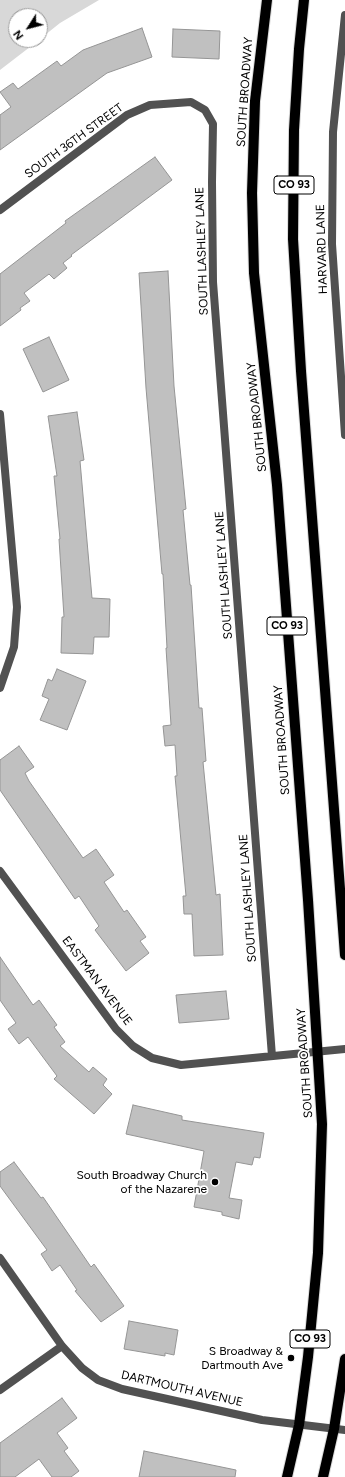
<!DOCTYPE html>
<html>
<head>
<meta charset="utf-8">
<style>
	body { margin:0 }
	#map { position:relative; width:345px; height:1477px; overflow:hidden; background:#fff; font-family:Figtree,sans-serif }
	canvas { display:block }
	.north { position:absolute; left:8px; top:8px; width:40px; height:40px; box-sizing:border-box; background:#fff; border:1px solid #999; border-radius:50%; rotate:234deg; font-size:11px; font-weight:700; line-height:16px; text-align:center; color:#000 }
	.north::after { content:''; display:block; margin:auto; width:14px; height:18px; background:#000; clip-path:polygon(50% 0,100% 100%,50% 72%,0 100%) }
</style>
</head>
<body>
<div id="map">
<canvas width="345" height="1477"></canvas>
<div class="north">N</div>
</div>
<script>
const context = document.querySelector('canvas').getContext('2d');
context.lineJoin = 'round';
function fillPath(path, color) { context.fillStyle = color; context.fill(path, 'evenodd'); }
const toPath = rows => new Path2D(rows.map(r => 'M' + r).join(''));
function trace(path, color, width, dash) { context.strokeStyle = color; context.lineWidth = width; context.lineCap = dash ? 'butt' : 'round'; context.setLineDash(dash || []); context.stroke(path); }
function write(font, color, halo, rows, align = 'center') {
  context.font = font + ' Figtree,sans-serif'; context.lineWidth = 3.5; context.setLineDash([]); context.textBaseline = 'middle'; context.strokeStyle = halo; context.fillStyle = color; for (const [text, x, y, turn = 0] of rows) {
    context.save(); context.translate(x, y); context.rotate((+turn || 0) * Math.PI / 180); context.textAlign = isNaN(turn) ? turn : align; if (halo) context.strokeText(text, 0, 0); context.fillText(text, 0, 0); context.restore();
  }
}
const green = toPath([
	[0,0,99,0,60,23,40,39,40,16,16,16,16,40,39,40,0,70]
]);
const building = toPath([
	[142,28,152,57,107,73,0,150,0,115,11,107,0,92,13,83,18,89,57,61,61,66,83,50,142,28],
	[173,29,220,31,219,59,172,57,173,29],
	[155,157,172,180,71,255,72,256,63,263,67,268,54,279,49,274,24,293,30,301,20,308,21,310,0,326,0,274,66,223,65,221,155,157],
	[168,271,174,386,186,509,183,510,190,585,191,585,199,708,202,708,206,761,203,762,216,895,220,894,223,955,194,956,192,914,184,914,183,896,186,896,175,776,177,776,175,745,165,746,163,726,171,725,166,648,167,648,163,574,162,574,146,388,139,273,168,271],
	[49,337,69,380,43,392,23,349,49,337],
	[77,412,84,460,80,461,92,598,110,599,109,637,94,637,93,654,61,653,62,617,64,617,59,539,60,539,54,476,57,476,48,416,77,412],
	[57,669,86,681,67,730,40,720,49,699,42,696,48,679,52,681,57,669],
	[19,746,34,767,25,773,29,781,83,858,96,849,114,875,104,882,124,912,127,910,146,937,140,941,149,953,126,971,95,930,99,926,79,896,75,899,0,790,0,760,19,746],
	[0,957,33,1005,39,1000,57,1025,54,1027,65,1042,60,1046,89,1072,93,1067,107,1079,103,1085,112,1094,94,1114,54,1079,57,1076,28,1037,19,1044,8,1029,16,1023,0,1000,0,957],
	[226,991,229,1019,179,1023,176,995,226,991],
	[133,1105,182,1116,182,1120,264,1133,260,1158,254,1157,252,1165,236,1162,229,1198,242,1200,239,1219,222,1215,222,1212,194,1207,204,1151,126,1134,133,1105],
	[14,1162,41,1198,43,1197,91,1267,94,1264,124,1306,101,1322,75,1291,77,1290,60,1265,52,1271,41,1254,47,1250,0,1186,0,1172,14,1162],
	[129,1321,178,1330,174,1355,165,1353,165,1356,124,1349,129,1321],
	[62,1398,77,1418,57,1433,68,1448,64,1451,79,1471,71,1477,52,1477,39,1459,15,1477,0,1477,0,1443,62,1398],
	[144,1451,236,1470,235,1477,139,1477,144,1451]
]);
const street = toPath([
	[345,15,333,132,332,244,345,435],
	[0,210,127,115,150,105,191,102,205,110,213,124,212,182,213,282,272,1056],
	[0,414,17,607,14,647,0,688],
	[0,871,116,1029,133,1046,152,1058,181,1065,345,1049],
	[0,1258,62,1346,82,1368,98,1380,122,1389,262,1420,345,1430],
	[0,1390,62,1346]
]);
const primary = toPath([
	[267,0,255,101,252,193,254,273,277,485,308,900,322,1124,318,1253,308,1357,299,1425,287,1477],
	[304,0,299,49,294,130,293,239,301,371,345,955],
	[323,1477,334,1429,345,1359]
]);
const markers = [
	[215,1182,4,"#000"],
	[291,1358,4,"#000"]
];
const shields = [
	[294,185,40],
	[287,626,40],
	[310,1339,40]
];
const shieldNames = [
	["CO 93",294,185],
	["CO 93",287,626],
	["CO 93",310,1339]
];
const streetNames = [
	["SOUTH BROADWAY",245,92,-86],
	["SOUTH 36TH STREET",74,141,-36],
	["HARVARD LANE",322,249,-92],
	["SOUTH LASHLEY LANE",202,251,-92],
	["SOUTH BROADWAY",257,417,-96],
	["SOUTH LASHLEY LANE",224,575,-94],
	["SOUTH BROADWAY",282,740,-94],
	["SOUTH LASHLEY LANE",248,898,-94],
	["EASTMAN AVENUE",97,981,53],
	["SOUTH BROADWAY",305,1063,-94],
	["DARTMOUTH AVENUE",182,1389,13]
];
const poiNames = [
	["South Broadway Church",207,1175],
	["of the Nazarene",207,1189],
	["S Broadway &",283,1351],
	["Dartmouth Ave",283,1365]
];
fillPath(green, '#d8d8d8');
fillPath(building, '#c0c0c0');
trace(building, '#959595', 1);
trace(primary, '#dbdbdb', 12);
trace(street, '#515151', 8);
trace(primary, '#000', 10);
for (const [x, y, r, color] of markers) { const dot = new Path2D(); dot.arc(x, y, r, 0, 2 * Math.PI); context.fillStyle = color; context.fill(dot); trace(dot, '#fff', 1.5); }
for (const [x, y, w] of shields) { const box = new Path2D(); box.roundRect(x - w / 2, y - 9, w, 18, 3); context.fillStyle = '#fff'; context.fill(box); trace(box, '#000', 1); }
write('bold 11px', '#000', null, shieldNames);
write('12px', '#000', '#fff', streetNames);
write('12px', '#000', '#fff', poiNames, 'right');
</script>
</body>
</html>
